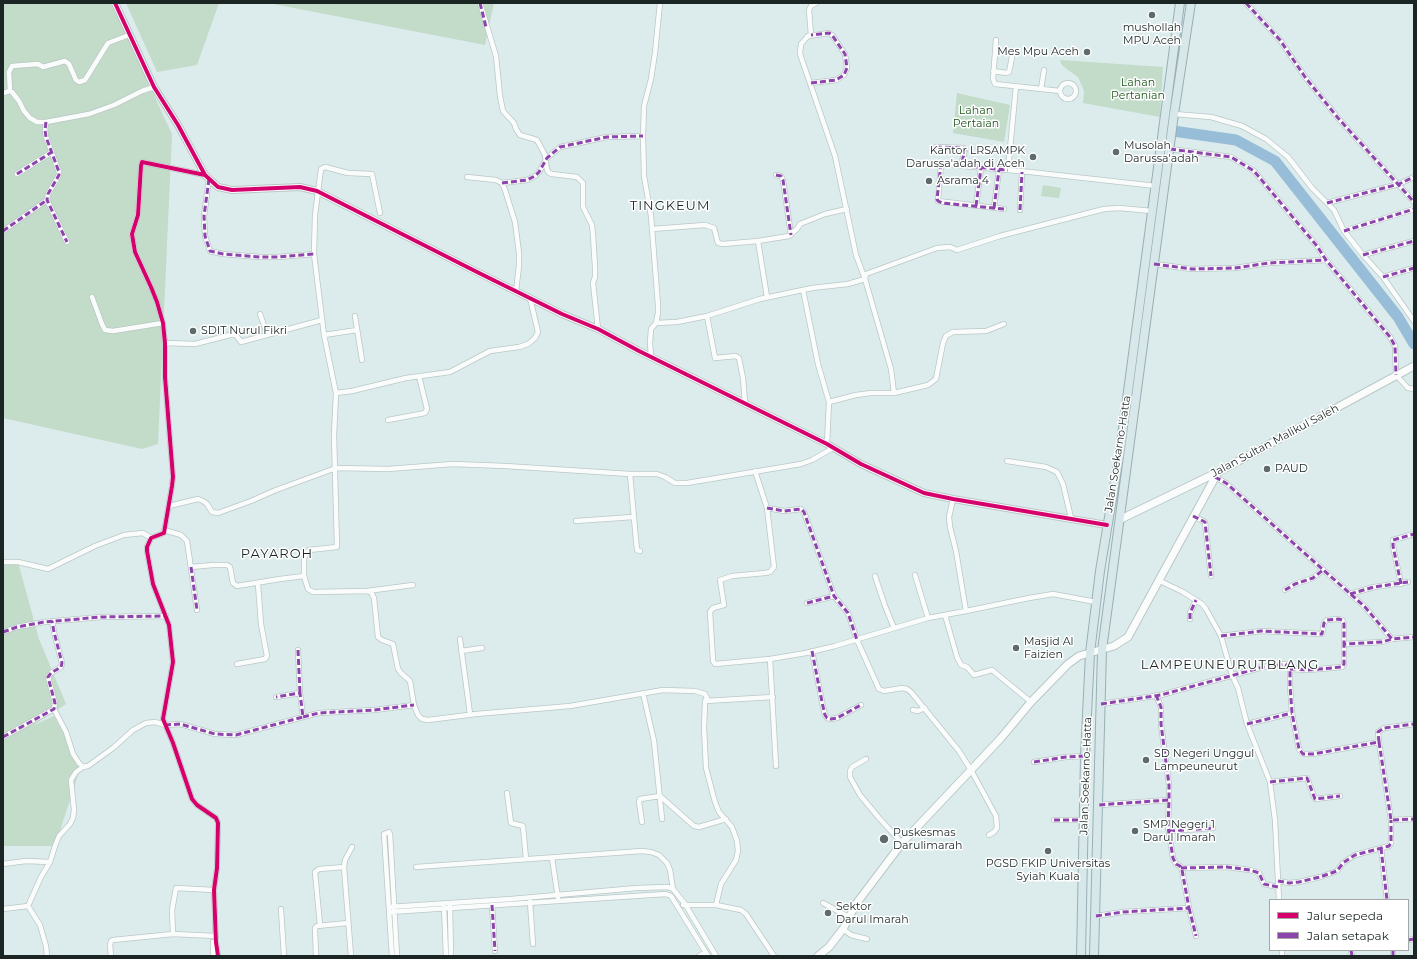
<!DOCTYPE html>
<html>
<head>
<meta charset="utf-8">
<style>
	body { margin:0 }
	#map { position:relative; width:1417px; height:959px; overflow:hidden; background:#dcecec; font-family:Montserrat,sans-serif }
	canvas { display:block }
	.frame { position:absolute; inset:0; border:4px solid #1a2524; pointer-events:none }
	.legend { position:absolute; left:1269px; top:899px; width:140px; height:52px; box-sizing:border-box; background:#fff; border:1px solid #a3a8a7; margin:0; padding:5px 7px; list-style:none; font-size:12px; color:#1a2524 }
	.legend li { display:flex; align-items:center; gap:8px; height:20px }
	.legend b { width:20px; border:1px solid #a3a8a7 }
</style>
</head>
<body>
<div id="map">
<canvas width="1417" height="959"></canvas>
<div class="frame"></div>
<ul class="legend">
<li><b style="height:5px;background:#d6006c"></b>Jalur sepeda</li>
<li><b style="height:5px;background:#8e44ad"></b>Jalan setapak</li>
</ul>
</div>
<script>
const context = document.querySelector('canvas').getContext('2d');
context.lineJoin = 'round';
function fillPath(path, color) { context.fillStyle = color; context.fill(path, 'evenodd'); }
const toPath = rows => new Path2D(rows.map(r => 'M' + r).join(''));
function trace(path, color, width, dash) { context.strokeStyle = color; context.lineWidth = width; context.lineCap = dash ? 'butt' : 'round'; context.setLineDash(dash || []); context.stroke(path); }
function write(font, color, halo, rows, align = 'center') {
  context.font = font + ' Montserrat,sans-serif'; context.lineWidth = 3; context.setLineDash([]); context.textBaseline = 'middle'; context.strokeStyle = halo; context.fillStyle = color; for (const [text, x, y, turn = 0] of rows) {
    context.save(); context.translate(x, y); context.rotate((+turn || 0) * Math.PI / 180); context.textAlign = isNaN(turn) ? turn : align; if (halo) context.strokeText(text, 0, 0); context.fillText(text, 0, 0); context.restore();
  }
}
const green = toPath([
	[3,3,111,3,172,134,158,444,142,449,3,418],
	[126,3,219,3,197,65,157,72],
	[268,3,494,3,485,45],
	[1060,60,1163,67,1160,117,1083,103,1084,91,1078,77,1068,70,1061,64],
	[957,93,1010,105,1004,142,953,133],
	[1043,185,1061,188,1059,198,1041,196],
	[3,561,18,562,39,639,66,704,32,726,54,716,81,766,55,846,3,846]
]);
const river = toPath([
	[1173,131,1236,140,1275,161,1398,317,1414,344]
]);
const minor = toPath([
	[480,3,496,56,500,96,503,111,514,123,516,129,520,135,537,140,545,155,547,170,549,173,552,174,577,177,583,183,583,207,592,225,593,235,595,267,595,277,593,283,598,329],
	[1246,3,1280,40,1305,77,1338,118,1414,202],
	[811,35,809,10,811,6,816,3],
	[996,40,993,79,995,84,1060,91],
	[993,71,1006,73,1009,72,1013,52],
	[811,83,836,80,844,75,847,68,845,54,832,35,829,33,808,36,801,44,800,54,835,156,856,255,865,279,891,369,894,393],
	'1060 91a8 8 0 1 1 16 0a8 8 0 1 1-16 0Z',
	[1041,89,1044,70],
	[10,91,9,72,12,66,38,64,43,67,65,61,69,64,76,80,79,82,85,80,108,43,129,35],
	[3,93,10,91,12,92,19,101,24,111,30,118,37,122,46,122,89,114,114,105,142,91,154,87],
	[1174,114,1211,117,1242,126,1266,139,1288,157,1312,188,1334,210,1344,231,1363,255,1383,277,1414,321],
	[46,122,45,130,46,137,59,172,59,175,48,194,47,200,67,242],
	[936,147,964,148,965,150,961,166],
	[1170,149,1231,157,1254,171,1317,246,1326,260,1390,337,1395,346,1396,375,1408,388,1414,389],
	[1008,170,1016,86],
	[17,174,52,152],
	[205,175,142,162,141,166,138,215,132,234,135,252,151,287,157,302,163,323,165,343,165,377,173,477,172,486,164,533,151,538,147,547,147,551,153,584,169,625,173,662,163,719,173,743,192,799,197,805,216,818,218,823,217,868,214,890,216,943,216,942,218,956],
	[776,175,781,176,783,180,791,235],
	[467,177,496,180,502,183,505,190,515,222,519,253,519,266,516,291],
	[209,179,204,216,205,236,210,251,223,254,260,257,278,257,314,254],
	[502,183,527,180,535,176,539,172,547,158,560,147,607,137,643,136],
	[1327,203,1399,184,1414,177],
	[976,206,981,168],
	[994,208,999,170],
	[1004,209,938,201,941,164,1030,172,1156,186],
	[1020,210,1022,172],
	[380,213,372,174,348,173,325,167,321,169,315,215,314,254,324,335,336,393,352,391,406,378,450,372,490,351,519,347,528,344,535,338,538,332,530,298],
	[652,229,705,225,714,228,718,243,723,244,758,241,789,236,797,229,800,224,825,214,847,209],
	[3,231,47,200],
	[1344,231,1414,209],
	[758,241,767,297],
	[1363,255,1414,241],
	[1154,264,1192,269,1235,268,1269,263,1326,260],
	[1383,277,1414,268],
	[803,290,818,364,829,402,827,444],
	[92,297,102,324,105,330,113,331,163,323],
	[260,314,267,334],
	[355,316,362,360],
	[707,316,715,358,736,356,739,358,743,378,745,403],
	[656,323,677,322,707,316,760,299,812,288,848,284,865,279,866,274,937,248,950,247,957,250,1000,236,1104,209,1119,208,1152,211],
	[324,335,357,330],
	[165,343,195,344,230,335,236,335,241,342,322,320],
	[651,356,650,343,651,329,656,323,658,313,658,305,651,216,644,176,643,136,644,106,651,79,655,53,660,3],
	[829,402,856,395,871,393,894,393,928,385,936,379,943,343,946,336,953,332,986,331,1004,324],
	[388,420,425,413,427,409,419,376],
	[1007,461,1046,467,1057,472,1063,484,1071,518],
	[755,471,767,508,774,567,770,572,765,573,732,576,720,580,724,605,713,608,710,612,713,661,715,664,770,659,806,653,835,646,928,618,966,611,1029,598,1053,594,1096,602],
	[630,474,636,540,637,550,640,551],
	[1215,477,1226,483,1365,607,1392,639,1414,637],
	[953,499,949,517,950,527,956,551,966,611],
	[169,506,198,499,203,501,207,504,212,512,218,513,251,501,276,490,336,468,388,469,453,464,505,466,630,474,657,474,665,477,675,483,687,483,801,464,812,460,833,448],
	[767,508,784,511,801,509,804,512,834,596,848,613,857,640,879,689,884,691,902,688,907,689,911,692,959,751,971,770,996,816,997,828,994,832,989,835],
	[1193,516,1205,522,1211,576],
	[576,521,633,517],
	[164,531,164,530,181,535,187,541,197,610],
	[3,562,18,562,48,569,95,546,124,535,143,533,151,538],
	[191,567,213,565,227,565,230,567,233,583,237,586,280,579,304,576,308,589,313,592,367,591,371,592,374,598,378,637,382,640,393,644,398,669,401,673,410,681,414,705,418,715,422,719,428,720,476,714,570,706,663,690,695,691,705,694,707,698,705,701,704,728,706,768,715,802,719,812,732,827,737,841,738,851,736,860,721,884,716,905],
	[915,575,928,618],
	[304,576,304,559,307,552,309,550,337,547,334,435,336,393],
	[875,576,885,606,894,628],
	[1158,580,1183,592,1202,604,1206,609,1221,636,1232,675,1238,688,1247,724,1270,782,1275,820,1279,900],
	[1401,584,1393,546,1393,540,1414,534],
	[1285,590,1295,584,1313,578,1323,570],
	[367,591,413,585],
	[1350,594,1374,587,1408,582],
	[807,603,834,596],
	[945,615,957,657,961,665,967,667,974,675,992,670,1031,702],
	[1190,619,1190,613,1196,600],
	[3,632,17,627,44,622,101,617,166,616],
	[1221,636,1261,631,1322,634,1324,623,1327,620,1339,619,1342,620,1344,624,1344,644],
	[460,639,470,714],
	[298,650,300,693],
	[461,651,482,648],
	[812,651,822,702,825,715,827,718,831,719,837,718,861,705],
	[770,659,776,766],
	[237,664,265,659,267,656,261,624,258,584],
	[1290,669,1308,670,1342,667,1344,664,1344,644,1382,642,1392,639],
	[643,693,654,741,662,819],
	[1156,695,1161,707,1161,724,1169,785,1169,800],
	[705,701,773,697],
	[1101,704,1161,695,1263,667,1285,664,1288,666,1290,669,1290,685,1292,713,1299,749,1303,754,1313,754,1379,742,1378,732,1384,728,1414,724],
	[54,709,66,732,73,754,79,763,83,767,88,766,113,748,133,730,146,723,155,722,165,725,180,724,215,734,236,735,303,717,300,693,276,697],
	[913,710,918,711,925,708],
	[303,717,319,713,374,710,414,705],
	[1247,724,1292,713],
	[3,737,54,709,55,703,48,677,51,673,61,667,62,663,54,632,52,621],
	[1379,742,1391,820,1414,819],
	[866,759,852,767,850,771,850,777,860,795,879,818,902,843],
	[1034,762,1066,757,1085,756],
	[1270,782,1307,778,1315,799,1340,796],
	[507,793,511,823,523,826,526,859],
	[1054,820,1084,820],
	[642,822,639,802,640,799,660,796,694,826,699,827,726,819],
	[1169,831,1213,828],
	[1381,848,1387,900],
	[552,858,558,898],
	[3,864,26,861,50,862],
	[416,867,642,851,651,852,659,855,667,863,670,870,673,889],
	[1181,868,1227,867,1250,870,1259,873,1264,884,1278,887],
	[1278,881,1289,883,1299,882,1320,877,1337,871,1343,863,1355,855,1389,846,1391,843,1391,820],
	[530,902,533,944],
	[823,903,849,917],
	[492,905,495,951],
	[683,905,716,905,741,910,746,914,774,956],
	[28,906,41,877,50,862,55,846,59,836,70,824,73,818,74,810,71,780,76,772,83,767],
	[444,906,446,956],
	[450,906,451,956],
	[389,907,511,899,637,888,668,887,673,889,685,904,716,956],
	[1189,908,1196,936],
	[3,909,28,906,40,925,46,946,47,956],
	[281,909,284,956],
	[389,912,666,894,671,896,708,956],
	[1096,916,1123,912,1189,908,1182,870,1180,866,1176,864,1173,858,1168,827,1169,800,1098,805],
	[320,925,315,872,319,869,344,867],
	[843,929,851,935,867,939],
	[173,934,172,910,176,888,214,890],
	[1408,940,1414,939],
	[1282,950,1282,956],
	[1351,950,1352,956],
	[1393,950,1393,956],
	[111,956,110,945,111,941,113,940,173,934,216,936],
	[213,956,213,942,214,943],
	[316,956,315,928,317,926,348,923],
	[351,956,344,867,345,860,352,847],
	[392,956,384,834,389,832,390,834,397,956],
	[699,956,706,952]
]);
const tertiary = toPath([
	[115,3,154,87,178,125,205,175,218,187,232,190,300,187,317,191,477,272,562,314,598,329,639,351,827,444,861,464,924,493,953,499,1107,525]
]);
const secondary = toPath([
	[1121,519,1218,472,1414,366],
	[818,956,829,947,843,929,856,904,902,843,971,770,1001,738,1031,702,1068,664,1079,656,1114,646,1128,637,1218,472]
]);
const trunk = toPath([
	[1081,956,1085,756,1090,653,1100,571,1120,451,1180,3],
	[1094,956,1102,650,1174,114,1191,3]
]);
const quiet = toPath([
	[480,3,486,27],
	[1246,3,1280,40,1305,77,1338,118,1414,202],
	[811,83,836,80,844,75,847,68,845,54,832,35,829,33,811,35],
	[46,122,45,130,46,137,59,172,59,175,48,194,47,200,67,242],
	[936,147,964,148,965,150,961,166],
	[1170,149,1231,157,1254,171,1317,246,1326,260,1390,337,1395,346,1396,375],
	[17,174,52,152],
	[776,175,781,176,783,180,791,235],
	[209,179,204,216,205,236,210,251,223,254,260,257,278,257,314,254],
	[502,183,527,180,535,176,539,172,547,158,560,147,607,137,643,136],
	[1327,203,1399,184,1414,177],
	[976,206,981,168],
	[994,208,999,170],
	[1004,209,942,203,938,201,937,199,941,164,1008,170],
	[1020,210,1022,172],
	[3,231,47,200],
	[1344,231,1414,209],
	[1363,255,1414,241],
	[1154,264,1192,269,1235,268,1269,263,1326,260],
	[1383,277,1414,268],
	[1215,477,1226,483,1365,607,1392,639,1414,637],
	[767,508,784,511,801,509,804,512,834,596,848,613,857,640],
	[1193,516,1205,522,1211,576],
	[191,567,197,610],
	[1401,584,1393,546,1393,540,1414,534],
	[1285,590,1295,584,1313,578,1323,570],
	[1350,594,1374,587,1408,582],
	[807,603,834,596],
	[1190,619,1190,613,1196,600],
	[3,632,17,627,44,622,101,617,166,616],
	[1221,636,1261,631,1322,634,1324,623,1327,620,1339,619,1342,620,1344,624,1344,644],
	[298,650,300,693],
	[812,651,822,702,825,715,827,718,831,719,837,718,861,705],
	[1290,669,1308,670,1342,667,1344,664,1344,644,1382,642,1392,639],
	[1156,695,1161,707,1161,724,1169,785,1169,800],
	[1101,704,1161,695,1263,667,1285,664,1288,666,1290,669,1290,685,1292,713,1299,749,1303,754,1313,754,1379,742,1378,732,1384,728,1414,724],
	[303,717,319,713,374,710,414,705],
	[1247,724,1292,713],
	[165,725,180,724,215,734,236,735,303,717,300,693,276,697],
	[3,737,54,709,55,703,48,677,51,673,61,667,62,663,54,632,52,621],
	[1379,742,1391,820,1414,819],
	[1034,762,1066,757,1085,756],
	[1270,782,1307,778,1315,799,1340,796],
	[1054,820,1084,820],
	[1169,831,1213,828],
	[1381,848,1387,900],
	[1181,868,1227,867,1250,870,1259,873,1264,884,1278,887],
	[1278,881,1289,883,1299,882,1320,877,1337,871,1343,863,1355,855,1389,846,1391,843,1391,820],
	[492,905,495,951],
	[1189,908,1196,936],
	[1096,916,1123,912,1189,908,1182,870,1180,866,1176,864,1173,858,1168,827,1169,800,1098,805],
	[1408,940,1414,939],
	[1351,950,1352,956],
	[1393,950,1393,956]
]);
const cycleway = toPath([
	[115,3,154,87,178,125,205,175,218,187,232,190,300,187,317,191,477,272,562,314,598,329,639,351,827,444,861,464,924,493,953,499,1107,525],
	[205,175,142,162,141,166,138,215,132,234,135,252,151,287,157,302,163,323,165,343,165,377,173,477,172,486,164,533,151,538,147,547,147,551,153,584,169,625,173,662,163,719,173,743,192,799,197,805,216,818,218,823,217,868,214,890,216,943,216,942,218,956]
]);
const markers = [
	[1152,15,4,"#5e6b6a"],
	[1087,52,4,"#5e6b6a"],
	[1116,152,4,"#5e6b6a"],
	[1033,157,4,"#5e6b6a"],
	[929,181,4,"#5e6b6a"],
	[193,331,4,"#5e6b6a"],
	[1267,469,4,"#5e6b6a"],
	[1016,648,4,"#5e6b6a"],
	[1146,760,4,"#5e6b6a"],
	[1135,831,4,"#5e6b6a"],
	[884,839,5,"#5e6b6a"],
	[1048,851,4,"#5e6b6a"],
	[828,913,4,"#5e6b6a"]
];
const poiNames = [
	["mushollah",1152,28,"center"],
	["MPU Aceh",1152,41,"center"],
	["Mes Mpu Aceh",1079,52,"right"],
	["Musolah",1124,146],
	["Darussa'adah",1124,159],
	["Kantor LRSAMPK",1025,151,"right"],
	["Darussa'adah di Aceh",1025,164,"right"],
	["Asrama 4",937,181],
	["SDIT Nurul Fikri",201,331],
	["PAUD",1275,469],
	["Masjid Al",1024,642],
	["Faizien",1024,655],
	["SD Negeri Unggul",1154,754],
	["Lampeuneurut",1154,767],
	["SMP Negeri 1",1143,825],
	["Darul Imarah",1143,838],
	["Puskesmas",893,833],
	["Darulimarah",893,846],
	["PGSD FKIP Universitas",1048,864,"center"],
	["Syiah Kuala",1048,877,"center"],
	["Sektor",836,907],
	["Darul Imarah",836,920]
];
const parkNames = [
	["Lahan",1138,83],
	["Pertanian",1138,96],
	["Lahan",976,111],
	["Pertaian",976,124]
];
const streetNames = [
	["Jalan Sultan Malikul Saleh",1275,441,-28],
	["Jalan Soekarno-Hatta",1118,454,-81],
	["Jalan Soekarno-Hatta",1086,776,-88]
];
const quarterNames = [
	["TINGKEUM",670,206],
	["PAYAROH",277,554],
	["LAMPEUNEURUTBLANG",1230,665]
];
fillPath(green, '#c3dbc9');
trace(river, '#97bdd8', 11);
trace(minor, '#bac7c6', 6);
trace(tertiary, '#bac7c6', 8);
trace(secondary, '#bac7c6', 9);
trace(trunk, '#98b0b4', 10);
trace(minor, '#fafcfc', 4.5);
trace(tertiary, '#fafcfc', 6);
trace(secondary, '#fafcfc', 7);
trace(trunk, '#d8e8ea', 8);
trace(quiet, '#8e44ad', 3, [6, 3]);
trace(cycleway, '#d6006c', 4);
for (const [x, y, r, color] of markers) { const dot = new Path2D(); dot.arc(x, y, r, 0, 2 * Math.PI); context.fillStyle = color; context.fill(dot); trace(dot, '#fff', 1.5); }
write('11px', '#1a2524', '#fff', poiNames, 'left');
write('11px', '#1e551b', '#fff', parkNames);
write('11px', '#1a2524', '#fff', streetNames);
context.letterSpacing = '1px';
write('13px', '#1a2524', '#fff', quarterNames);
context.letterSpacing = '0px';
</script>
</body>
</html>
